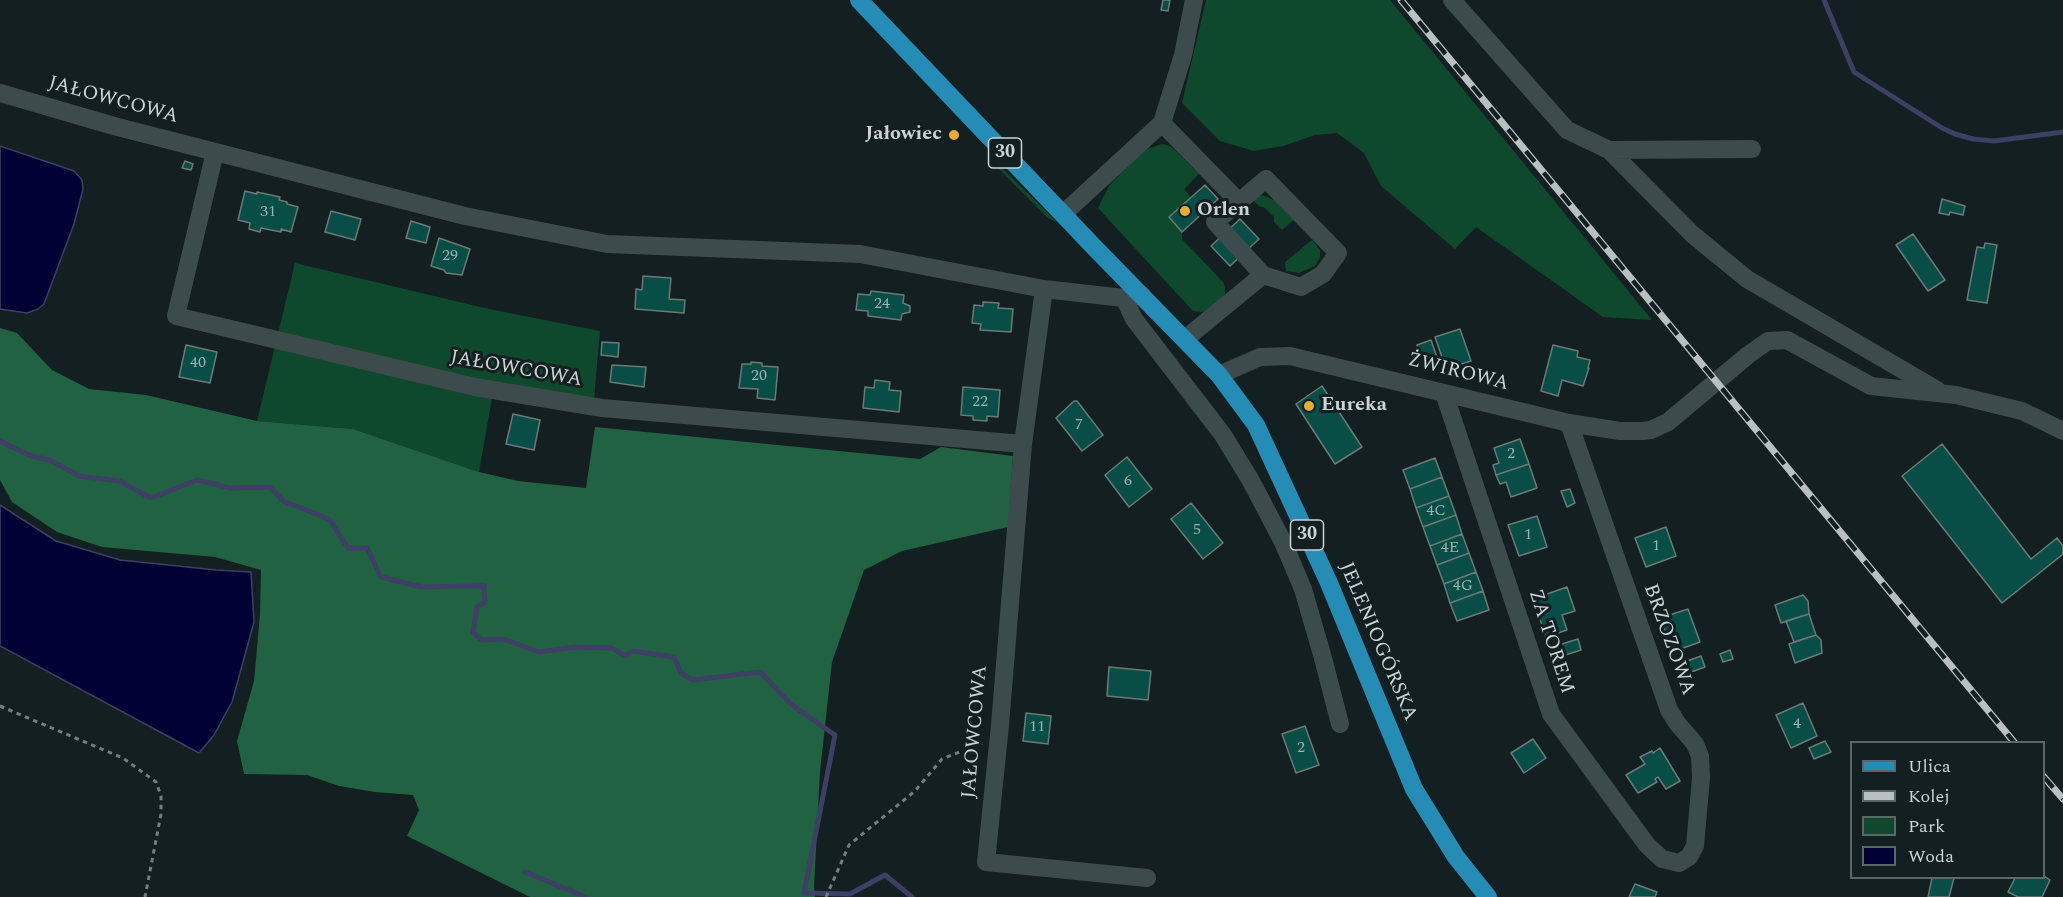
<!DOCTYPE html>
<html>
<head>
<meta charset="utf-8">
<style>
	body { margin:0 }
	#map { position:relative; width:2063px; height:897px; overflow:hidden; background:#131f21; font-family:Spectral,serif }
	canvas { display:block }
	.legend { position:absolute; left:1850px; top:741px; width:195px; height:138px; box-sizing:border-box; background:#131f21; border:2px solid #5d6769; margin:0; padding:8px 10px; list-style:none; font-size:18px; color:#cbd3d4 }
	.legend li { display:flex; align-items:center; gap:12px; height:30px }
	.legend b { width:30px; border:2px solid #5d6769 }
</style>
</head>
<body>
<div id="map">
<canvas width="2063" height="897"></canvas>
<ul class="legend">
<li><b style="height:8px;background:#258cb6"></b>Ulica</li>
<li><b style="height:8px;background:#b8c0c1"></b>Kolej</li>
<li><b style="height:16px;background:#0f492d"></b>Park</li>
<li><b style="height:16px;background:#000035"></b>Woda</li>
</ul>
</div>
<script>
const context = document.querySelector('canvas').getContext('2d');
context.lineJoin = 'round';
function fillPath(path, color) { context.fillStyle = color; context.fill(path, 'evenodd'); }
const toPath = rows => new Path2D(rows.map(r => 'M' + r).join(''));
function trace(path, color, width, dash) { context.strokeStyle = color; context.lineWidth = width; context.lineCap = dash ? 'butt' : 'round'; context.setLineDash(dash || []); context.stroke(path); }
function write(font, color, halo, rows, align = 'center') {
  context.font = font + ' Spectral,serif'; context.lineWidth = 6; context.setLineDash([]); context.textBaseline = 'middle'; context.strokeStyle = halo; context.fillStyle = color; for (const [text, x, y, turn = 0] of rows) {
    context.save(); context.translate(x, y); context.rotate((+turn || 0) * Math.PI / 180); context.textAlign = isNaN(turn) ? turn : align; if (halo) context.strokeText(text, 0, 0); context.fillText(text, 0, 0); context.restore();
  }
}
const green = toPath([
	[1206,0,1390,0,1652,320,1603,317,1476,227,1455,249,1381,186,1364,153,1337,133,1315,135,1283,146,1254,151,1220,141,1182,103],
	[1162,144,1170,146,1175,150,1199,174,1184,189,1191,197,1169,217,1182,232,1182,239,1223,282,1225,287,1225,295,1209,310,1202,312,1193,311,1098,208,1109,186,1132,162,1147,149],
	[1000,166,1007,173,1058,223,1048,218,997,167],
	[1257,195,1265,196,1276,201,1295,219,1282,230,1274,222,1274,217,1265,208,1259,206,1253,200],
	[1312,240,1320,250,1320,257,1315,266,1299,273,1286,271,1285,262],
	[295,263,489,309,600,331,594,400,495,381,479,472,353,429,257,421]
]);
const forest = toPath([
	[0,328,17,333,52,370,89,389,146,395,257,421,353,429,479,472,518,481,586,488,595,427,920,459,941,447,1013,456,1008,527,902,551,864,570,832,662,820,772,814,887,815,897,530,897,407,836,419,810,413,795,375,792,339,786,307,775,244,774,237,741,254,681,260,614,261,570,215,557,102,547,57,532,12,502,0,480]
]);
const water = toPath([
	[0,146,74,171,82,180,83,189,74,224,44,304,38,309,27,313,0,309,0,146],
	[0,505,56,541,120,560,216,570,251,572,254,622,232,702,214,735,199,753,0,646,0,505]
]);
const stream = toPath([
	[1824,0,1854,72,1942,128,1955,134,1973,139,1994,141,2063,132],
	[0,441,31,456,50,460,79,476,119,481,151,498,197,480,231,488,271,487,283,501,329,519,348,548,367,548,381,577,421,587,484,586,485,602,477,607,473,632,481,640,503,639,539,652,575,647,612,648,625,656,632,651,674,657,681,673,693,680,760,672,792,705,835,735,804,893,850,894,885,875,912,897],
	[525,872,586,897]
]);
const building = toPath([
	[1163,0,1170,0,1168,11,1161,10,1163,0],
	[185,161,193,164,191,170,182,168,185,161],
	[1205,185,1218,199,1182,232,1169,217,1205,185],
	[245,191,257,194,257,192,280,197,279,200,287,202,287,204,298,207,291,232,281,229,281,232,261,228,260,232,249,229,250,223,238,220,245,191],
	[1942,199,1965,206,1963,215,1950,212,1949,215,1939,213,1942,199],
	[331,211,361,219,355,240,325,232,331,211],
	[1240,219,1259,239,1230,266,1211,246,1240,219],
	[411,221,430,227,426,243,406,238,411,221],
	[1913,234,1945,280,1928,291,1896,245,1913,234],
	[439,238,470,249,462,275,446,273,444,270,431,266,439,238],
	[1985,243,1997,245,1987,303,1967,300,1977,247,1984,248,1985,243],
	[643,276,671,278,669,299,685,300,684,313,635,309,636,289,642,290,643,276],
	[871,291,904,295,903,303,910,306,910,312,902,314,901,320,868,316,868,311,856,310,858,294,870,295,871,291],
	[983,302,999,303,998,308,1013,309,1011,332,980,330,981,324,972,323,974,305,983,306,983,302],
	[1460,329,1471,361,1446,369,1435,337,1460,329],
	[1431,340,1439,363,1426,368,1417,345,1431,340],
	[602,342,619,343,618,357,601,355,602,342],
	[186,345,217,352,210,383,179,377,186,345],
	[1553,345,1578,351,1577,357,1590,360,1588,368,1589,368,1583,386,1562,380,1558,396,1541,391,1553,345],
	[751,362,762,363,762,366,778,367,775,400,757,398,758,389,739,388,742,364,751,364,751,362],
	[612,365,646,367,644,387,610,382,612,365],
	[875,380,890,382,889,390,901,391,899,412,863,408,865,387,874,388,875,380],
	[1322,386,1362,447,1335,464,1296,404,1322,386],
	[963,387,1000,390,998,417,987,416,987,421,973,420,973,416,961,415,963,387],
	[1074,401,1077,401,1103,435,1082,451,1056,418,1074,401],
	[513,414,540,420,534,450,506,444,513,414],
	[1520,439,1529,464,1496,475,1493,465,1499,463,1494,448,1520,439],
	[1942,444,2031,559,2057,538,2063,546,2063,554,2002,603,1902,476,1942,444],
	[1127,457,1152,489,1129,507,1105,475,1127,457],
	[1435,458,1442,477,1410,489,1403,470,1435,458],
	[1529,464,1537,488,1511,497,1506,482,1500,484,1496,475,1529,464],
	[1442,477,1449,496,1416,508,1410,489,1442,477],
	[1570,489,1575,503,1567,507,1561,491,1570,489],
	[1449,496,1456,515,1423,527,1416,508,1449,496],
	[1191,503,1223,543,1203,559,1171,519,1191,503],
	[1456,515,1462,534,1430,546,1423,527,1456,515],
	[1537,516,1547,547,1519,556,1508,525,1537,516],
	[1666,527,1676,556,1646,567,1635,538,1666,527],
	[1462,534,1469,553,1437,565,1430,546,1462,534],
	[1469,553,1476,572,1444,584,1437,565,1469,553],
	[1476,572,1483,591,1450,603,1444,584,1476,572],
	[1567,587,1575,611,1562,615,1567,630,1546,637,1533,599,1567,587],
	[1483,591,1489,610,1457,621,1450,603,1483,591],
	[1803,595,1808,601,1809,614,1781,623,1775,605,1803,595],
	[1688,609,1700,642,1672,652,1660,618,1688,609],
	[1809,614,1816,635,1794,642,1786,621,1809,614],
	[1816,635,1821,640,1822,653,1795,663,1789,644,1816,635],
	[1578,639,1581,650,1556,658,1552,647,1578,639],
	[1730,650,1733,659,1723,662,1720,654,1730,650],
	[1701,656,1705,667,1683,675,1679,664,1701,656],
	[1109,667,1151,671,1148,700,1107,696,1109,667],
	[1803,703,1817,736,1791,748,1776,715,1803,703],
	[1026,713,1051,716,1048,744,1023,741,1026,713],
	[1305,726,1319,765,1296,773,1282,734,1305,726],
	[1533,739,1546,758,1524,773,1511,753,1533,739],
	[1825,741,1831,752,1814,759,1809,748,1825,741],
	[1660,748,1680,781,1666,789,1658,777,1655,779,1657,782,1638,793,1626,775,1645,764,1640,757,1652,751,1653,753,1660,748],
	[2044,876,2050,880,2042,897,2018,897,2008,892,2015,878,2044,876],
	[1932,878,1954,878,1949,897,1928,897,1932,878],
	[1635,884,1657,892,1655,897,1629,897,1635,884]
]);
const path = toPath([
	[0,706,123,758,156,782,161,796,161,814,145,897],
	[826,897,849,845,915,791,942,759,982,743]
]);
const minor = toPath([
	[1452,0,1567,130,1609,150,1752,149],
	[0,93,114,126,465,216,607,244,860,254,1044,289,1124,298,1142,295],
	[1162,123,1239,202,1215,222,1263,275,1185,339],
	[1609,150,1692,234,1747,279,1937,390],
	[215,152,176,316,475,387,602,408,1023,444,1044,289],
	[1239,202,1266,179,1338,253,1323,274,1301,287,1263,275],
	[1063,214,1162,123,1183,55,1194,0],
	[1124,298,1134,319,1223,435,1251,481,1283,542,1303,589,1323,658,1340,724],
	[1219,375,1260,357,1290,356,1569,423,1620,431,1642,431,1651,430,1668,422,1748,355,1768,341,1787,340,1871,386,1956,395,2022,411,2063,431],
	[1444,393,1551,714,1647,845,1662,859,1679,863,1689,857,1695,846,1701,778,1700,756,1695,744,1677,723,1669,710,1569,423],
	[1023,444,1000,725,986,862,1147,878]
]);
const major = toPath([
	[859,0,1094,247,1219,375,1256,425,1329,583,1414,789,1456,857,1488,897]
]);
const rail = toPath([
	[1401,0,2014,742],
	[2044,777,2063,799]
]);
const markers = [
	[954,135,6,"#e7ac36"],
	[1185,211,6,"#e7ac36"],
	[1309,406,6,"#e7ac36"]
];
const numberNames = [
	["31",268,213],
	["29",450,257],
	["24",882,305],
	["40",198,364],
	["20",759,377],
	["22",980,403],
	["7",1079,426],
	["2",1511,455],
	["6",1128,482],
	["4C",1436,512],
	["5",1197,531],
	["1",1528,536],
	["1",1656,547],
	["4E",1450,549],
	["4G",1463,587],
	["4",1797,725],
	["11",1037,728],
	["2",1301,749]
];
const shields = [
	[1005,153,33],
	[1307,535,33]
];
const shieldNames = [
	["30",1005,153],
	["30",1307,535]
];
const streetNames = [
	["JAŁOWCOWA",113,101,15],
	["JAŁOWCOWA",516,370,10],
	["ŻWIROWA",1458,373,14],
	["BRZOZOWA",1668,640,70],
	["JELENIOGÓRSKA",1377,642,67],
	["ZA TOREM",1550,642,72],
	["JAŁOWCOWA",976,732,-85]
];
const poiNames = [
	["Jałowiec",942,135,"right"],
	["Orlen",1197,211],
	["Eureka",1321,406]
];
fillPath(green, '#0f492d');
fillPath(forest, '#216242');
fillPath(water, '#000035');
trace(water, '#3d3f65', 1.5);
trace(stream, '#3d3f65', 5);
fillPath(building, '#094e46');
trace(building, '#6b7a77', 1.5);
trace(path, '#747e7f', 3, [4.5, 4.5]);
trace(minor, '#3e4b4d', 18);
trace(major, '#258cb6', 18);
trace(rail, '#b8c0c1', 7);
trace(rail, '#131f21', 4.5, [14]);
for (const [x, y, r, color] of markers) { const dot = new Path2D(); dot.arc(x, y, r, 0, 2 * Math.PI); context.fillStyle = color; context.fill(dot); trace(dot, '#131f21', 2); }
write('16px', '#9ab2b0', null, numberNames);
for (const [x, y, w] of shields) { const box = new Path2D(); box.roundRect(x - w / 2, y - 15, w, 30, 4.5); context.fillStyle = '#131f21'; context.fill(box); trace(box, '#cbd3d4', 1.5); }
write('bold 18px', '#cbd3d4', null, shieldNames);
write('20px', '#cbd3d4', '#131f21', streetNames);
write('bold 20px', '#cbd3d4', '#131f21', poiNames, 'left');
</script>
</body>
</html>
